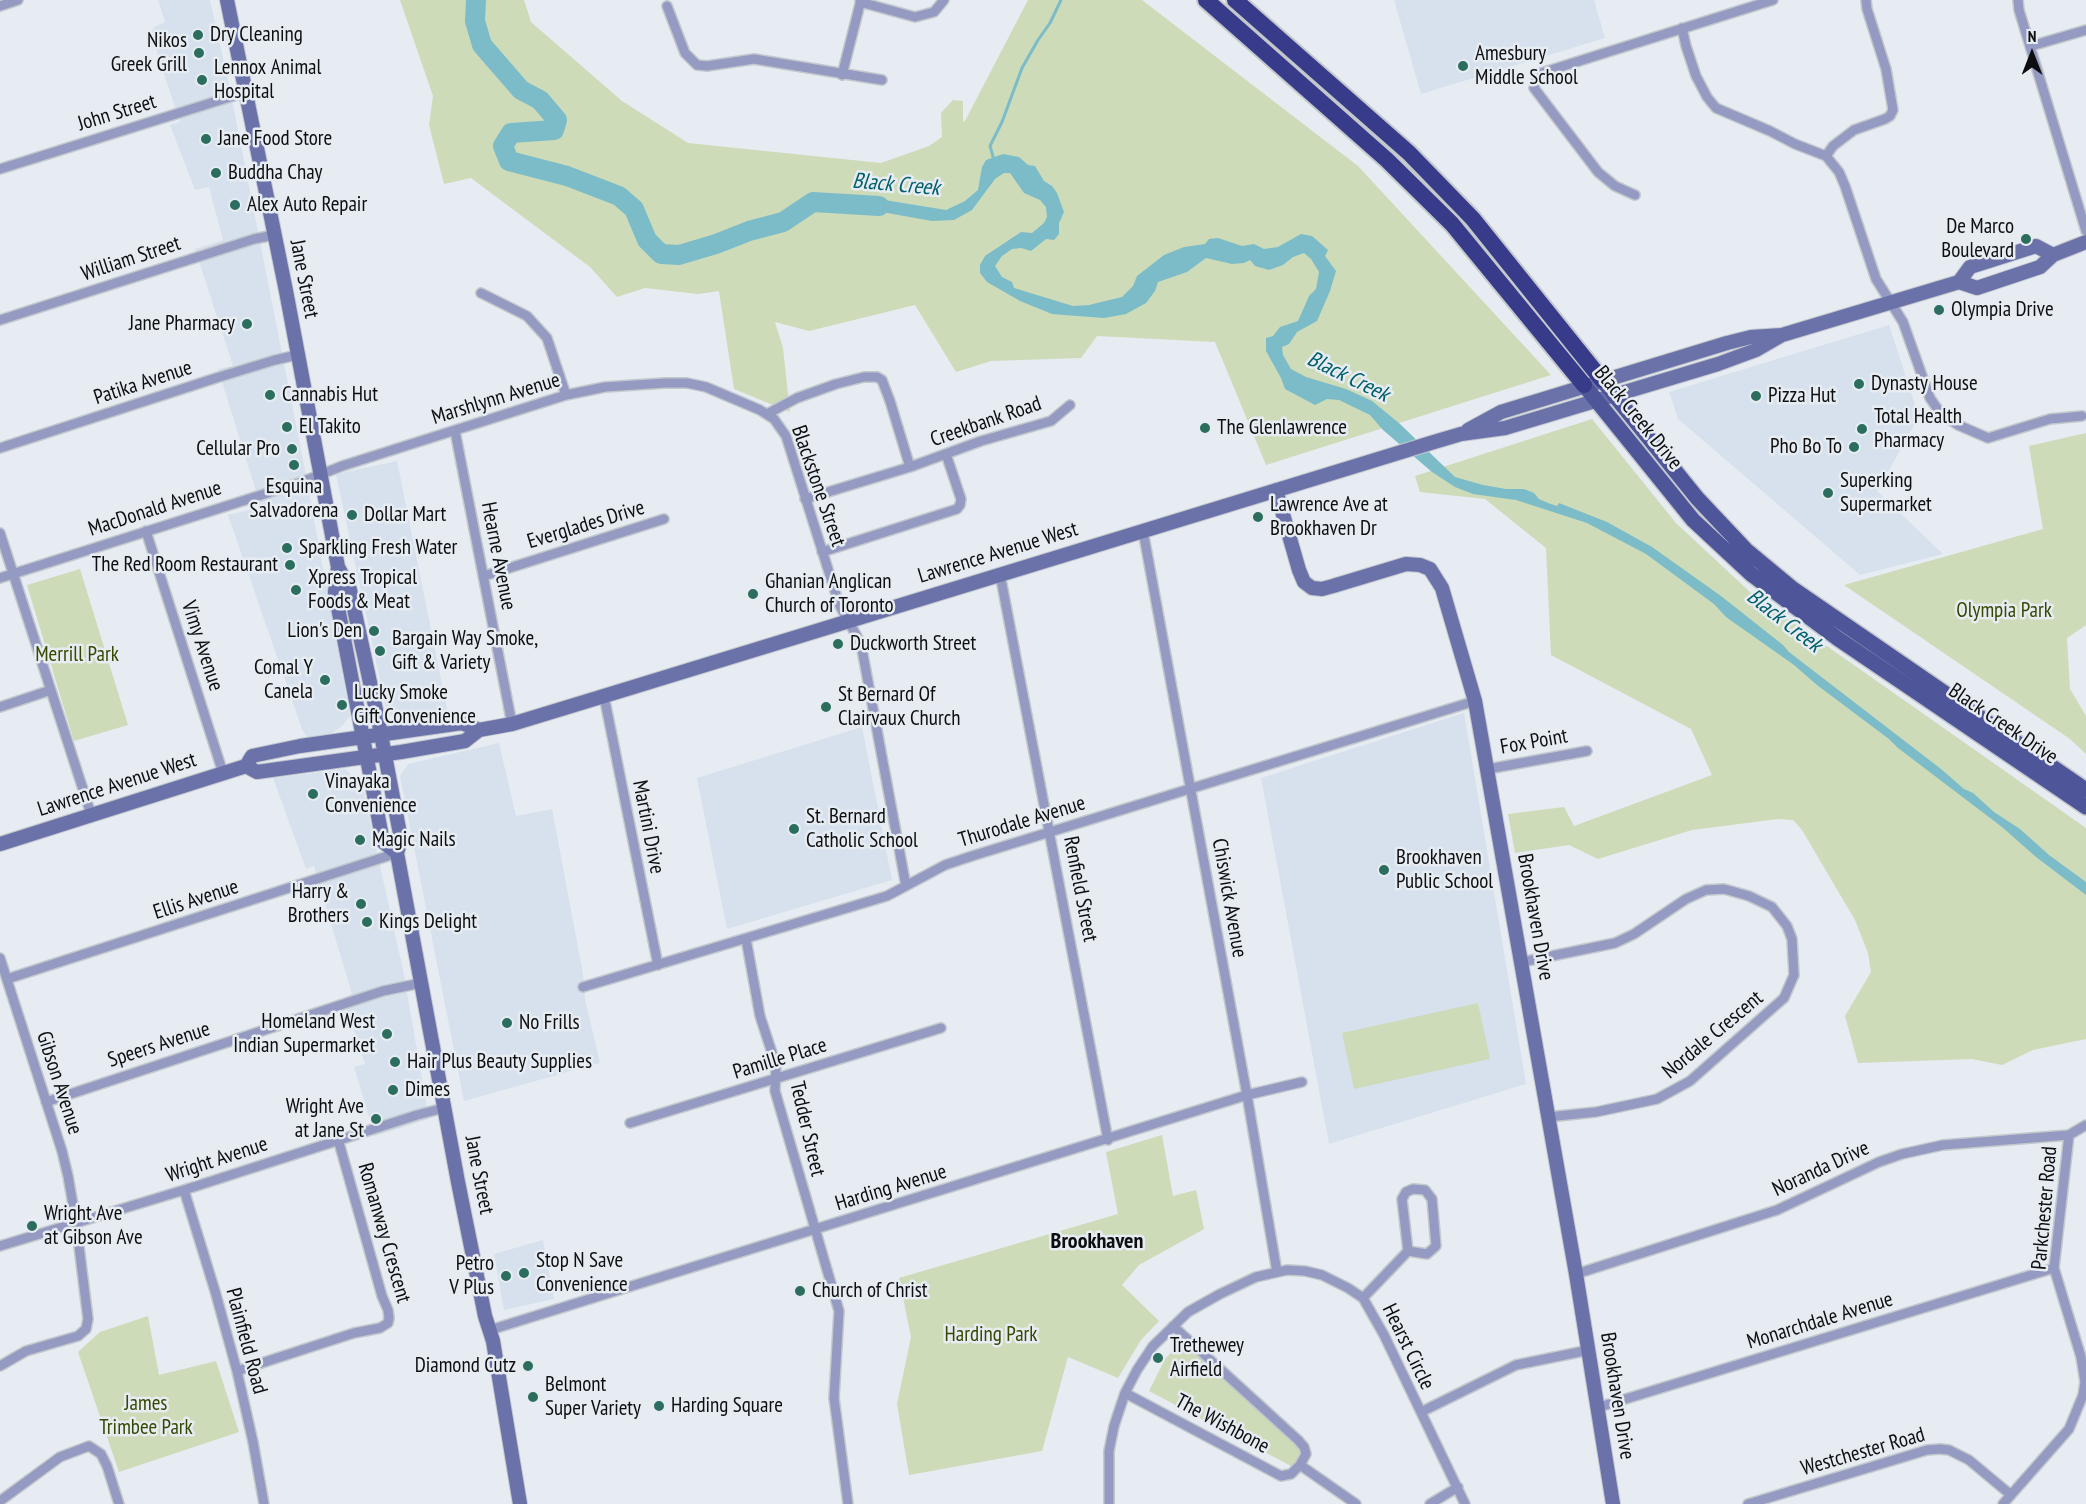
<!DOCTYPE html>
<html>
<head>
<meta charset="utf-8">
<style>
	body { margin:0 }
	#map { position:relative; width:2086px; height:1504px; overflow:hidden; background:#e6ecf1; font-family:"PT Sans Narrow",sans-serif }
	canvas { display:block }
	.north { position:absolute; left:2002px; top:24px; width:60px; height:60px; -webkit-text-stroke:4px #e6ecf1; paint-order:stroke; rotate:0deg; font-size:16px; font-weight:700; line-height:24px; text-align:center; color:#0d0e10 }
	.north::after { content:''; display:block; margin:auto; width:21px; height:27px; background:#0d0e10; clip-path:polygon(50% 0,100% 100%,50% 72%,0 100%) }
</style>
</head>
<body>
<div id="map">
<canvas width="2086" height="1504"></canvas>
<div class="north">N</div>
</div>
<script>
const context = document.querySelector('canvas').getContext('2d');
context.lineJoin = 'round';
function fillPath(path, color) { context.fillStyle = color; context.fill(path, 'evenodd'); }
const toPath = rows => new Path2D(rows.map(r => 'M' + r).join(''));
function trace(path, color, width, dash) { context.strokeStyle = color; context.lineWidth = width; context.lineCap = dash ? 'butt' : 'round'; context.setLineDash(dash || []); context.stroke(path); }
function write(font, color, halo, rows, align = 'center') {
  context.font = font + ' "PT Sans Narrow",sans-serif'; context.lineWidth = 5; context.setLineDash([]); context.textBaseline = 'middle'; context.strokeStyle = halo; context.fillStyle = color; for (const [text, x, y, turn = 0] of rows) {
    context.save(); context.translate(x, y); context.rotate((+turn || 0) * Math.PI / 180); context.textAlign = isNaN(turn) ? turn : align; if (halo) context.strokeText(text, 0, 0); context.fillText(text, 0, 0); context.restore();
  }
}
const built = toPath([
	[158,0,210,0,229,85,305,470,350,716,342,726,328,736,308,739,302,729,228,515,261,507,218,369,233,366,195,249,223,240,209,187,195,190,170,125,180,122,151,34,154,27,165,22],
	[1394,0,1594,0,1605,38,1421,94],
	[1889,325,1919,417,1877,491,1943,554,1860,575,1678,419,1669,392],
	[397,461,448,714,402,723,387,713,336,474],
	[1464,713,1526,1084,1329,1144,1261,778],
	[862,727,892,880,727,929,697,778],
	[499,743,516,816,552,809,583,974,585,999,600,1063,464,1101,400,776,408,764],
	[345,769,362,784,403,970,429,1119,375,1136,354,1067,365,1064,343,998,352,994,314,866,306,869,273,778],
	[543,1240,554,1299,504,1310,494,1254]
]);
const green = toPath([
	[400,0,524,0,531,22,622,101,688,143,881,163,929,146,942,137,941,113,953,100,963,101,963,122,965,121,1028,0,1142,0,1358,166,1551,375,1266,465,1215,342,1097,336,1081,358,991,361,956,372,915,305,809,331,775,322,783,348,790,412,734,389,719,291,698,294,645,288,617,297,590,267,471,178,444,184,429,125,433,96],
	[1592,419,1676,523,1750,592,2086,828,2086,1039,2033,1050,2002,1065,1972,1059,1858,1063,1845,1016,1871,972,1868,953,1855,920,1802,830,1793,820,1778,819,1692,830,1598,859,1569,845,1515,853,1508,814,1564,807,1574,826,1712,775,1691,729,1551,655,1546,548,1485,499,1420,492,1415,476],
	[2086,433,2086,625,2067,638,2070,689,2086,716,2086,754,2070,739,1844,585,2043,529,2029,446],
	[80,569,128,725,74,741,27,585],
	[1478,1003,1490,1059,1354,1089,1342,1033],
	[1162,1135,1173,1196,1196,1190,1204,1229,1139,1265,1122,1285,1159,1321,1141,1340,1118,1378,1068,1357,1042,1451,909,1475,897,1404,911,1337,899,1278,1118,1214,1106,1152],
	[148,1316,159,1375,216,1361,239,1432,119,1472,78,1352,100,1332],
	[1186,1337,1299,1447,1303,1459,1293,1467,1149,1391,1165,1359]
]);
const water = toPath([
	[1003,154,1019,157,1028,165,1035,166,1044,181,1052,186,1057,193,1064,212,1059,223,1059,234,1054,240,1046,239,1031,251,1021,248,1012,249,1002,256,995,266,1002,277,1012,282,1014,288,1073,306,1089,305,1122,297,1133,286,1137,276,1164,255,1184,247,1205,244,1209,239,1218,238,1242,246,1254,244,1264,249,1278,247,1301,234,1312,236,1328,250,1325,256,1336,271,1330,291,1317,321,1297,332,1289,344,1282,347,1283,355,1291,369,1306,377,1346,389,1372,401,1400,424,1455,477,1483,485,1506,489,1524,489,1534,493,1539,499,1548,503,1557,506,1559,503,1607,522,1652,547,1721,596,1783,645,1789,652,1941,769,1964,789,1973,793,1994,812,2020,829,2049,855,2086,882,2086,895,2036,857,2002,827,1898,748,1889,739,1817,685,1794,665,1726,617,1714,604,1646,554,1587,523,1516,500,1473,494,1455,487,1432,472,1383,430,1370,415,1339,400,1327,399,1315,405,1285,389,1281,378,1266,351,1266,338,1273,336,1280,327,1298,321,1309,296,1316,289,1319,272,1311,259,1304,253,1293,257,1283,265,1269,270,1255,266,1250,260,1244,263,1232,264,1206,258,1187,272,1158,282,1155,291,1146,303,1126,314,1104,318,1064,315,1052,314,1020,301,987,282,980,273,980,265,985,256,1021,232,1032,233,1044,223,1047,217,1046,207,1040,200,1024,193,1010,173,1004,173,995,179,972,210,954,220,932,221,876,211,852,211,852,198,866,197,946,210,965,201,978,190,982,167,986,160]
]);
const stream = toPath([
	[994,160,990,146,1002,122,1022,68,1038,40,1050,23,1061,0]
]);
const river = toPath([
	[476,0,475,21,482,45,521,90,540,100,557,120,554,130,511,133,503,146,509,161,567,176,619,196,634,209,647,240,661,254,679,255,716,244,749,231,783,222,813,202,879,206]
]);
const street = toPath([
	[2018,0,2019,10,2086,231],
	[860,2,915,17,934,12,944,0],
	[0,6,18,0],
	[667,6,685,53,697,65,707,66,754,59,882,80],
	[1682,28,1686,46,1696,76,1707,97,1716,108,1770,131,1795,144,1826,156,1839,172,1845,186,1876,279,1903,322,1930,398,1941,414,1958,425,1988,438,2050,419,2082,416],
	[2031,46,2086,30],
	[842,75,861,0],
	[1826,156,1833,146,1854,130,1885,119,1890,116,1893,110,1886,69,1867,9,1866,0],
	[0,169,246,92],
	[1635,195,1615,186,1598,172,1534,88,1538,74,1773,0],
	[481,293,527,316,547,338,566,395],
	[0,320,254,239,274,235],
	[767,414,797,398,836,384,864,377,877,377,882,380,890,401,910,467],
	[455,431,512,724],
	[0,448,216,378,275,360,297,355],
	[805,499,910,467,981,441,1051,421,1070,405],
	[146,531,223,773],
	[1143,531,1247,1095,1277,1272],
	[0,533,91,814],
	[822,552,957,509,960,505,961,499,946,454],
	[1000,574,1108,1140],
	[484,576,664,519],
	[0,578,299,483,342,466,566,395,605,387,665,383,687,383,706,387,760,410,774,419,786,436,839,604,861,644,906,886],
	[604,696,658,965],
	[0,707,51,690],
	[1488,769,1587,751],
	[746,939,760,1016,776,1065,775,1091,839,1311,834,1398,848,1504],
	[0,958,62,1151,68,1176,76,1222,88,1319,86,1329,78,1336,26,1351,0,1366],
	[1522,962,1615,943,1634,934,1686,899,1706,890,1724,889,1749,896,1772,907,1787,926,1792,939,1794,975,1784,998,1690,1081,1657,1099,1596,1112,1548,1117],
	[7,979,397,853],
	[583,987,887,896,945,865,972,856,1475,701],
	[46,1102,383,991,421,983],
	[630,1123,941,1028],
	[184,1190,215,1291,237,1371,253,1442,264,1504],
	[0,1246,184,1190,417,1115,444,1108],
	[1576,1274,1777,1210,1879,1162,1902,1154,1943,1145,2069,1135,2086,1125],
	[1363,1298,1408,1251,1402,1199,1406,1192,1413,1189,1425,1190,1432,1199,1436,1246,1427,1254,1408,1251],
	[490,1330,1247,1095,1302,1082],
	[237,1371,354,1333,380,1328,388,1323,389,1318,388,1310,382,1296,338,1139],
	[1125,1393,1281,1476,1291,1474,1300,1465,1306,1454,1304,1447,1298,1440,1173,1326],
	[1596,1408,2054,1268],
	[1421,1412,1516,1365,1589,1350],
	[1300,1465,1356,1504],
	[0,1501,60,1457,89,1446,101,1454,107,1466,119,1504],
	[1109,1504,1109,1451,1114,1426,1125,1393,1137,1370,1153,1346,1188,1312,1220,1294,1256,1277,1287,1270,1305,1271,1322,1275,1348,1288,1363,1298,1384,1335,1465,1504],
	[1430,1504,1458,1487],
	[1748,1504,1927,1450,1940,1449,1949,1450,1969,1460,2011,1495],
	[2003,1504,2069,1429,2083,1395,2085,1382,2081,1357,2054,1268,2069,1135]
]);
const secondary = toPath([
	[227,0,286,291,338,567,350,590,379,724,401,839,397,853,458,1182,485,1316,493,1341,520,1504],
	[1959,282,1970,267,2036,246,2053,255],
	[1468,430,1501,412,1727,343,1751,337,1782,335,1959,282,1977,288,2040,267,2053,255,2086,242],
	[1276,490,1299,570,1304,582,1312,588,1322,589,1333,586,1406,564,1420,565,1430,569,1442,588,1475,701,1576,1274,1613,1504],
	[338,567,335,592,383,842,397,853],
	[246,766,257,772,401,752,465,741,479,730,512,724,604,696,1434,442,1461,434,1505,428,1718,364,1756,350,1782,335],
	[0,844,246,766,252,756,300,746,462,723,479,730]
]);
const primary = toPath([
	[1602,380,1697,498,1746,550,1793,589,2086,790],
	[1584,385,1693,520,1751,574,1837,638,2086,807]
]);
const highway = toPath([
	[1206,0,1387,160,1452,224,1584,385],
	[1235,0,1409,153,1473,219,1602,380]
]);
const markers = [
	[198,35,6,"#2b6d5e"],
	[199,53,6,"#2b6d5e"],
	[1463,66,6,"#2b6d5e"],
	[202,80,6,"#2b6d5e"],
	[206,139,6,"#2b6d5e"],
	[216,173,6,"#2b6d5e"],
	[235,205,6,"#2b6d5e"],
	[2026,239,6,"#2b6d5e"],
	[1939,310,6,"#2b6d5e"],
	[247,324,6,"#2b6d5e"],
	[1859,384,6,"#2b6d5e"],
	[270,395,6,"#2b6d5e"],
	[1756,396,6,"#2b6d5e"],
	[287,427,6,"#2b6d5e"],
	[1205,428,6,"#2b6d5e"],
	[1862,429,6,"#2b6d5e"],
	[1854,447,6,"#2b6d5e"],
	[292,449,6,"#2b6d5e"],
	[294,465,6,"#2b6d5e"],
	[1828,493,6,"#2b6d5e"],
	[352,515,6,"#2b6d5e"],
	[1258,517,6,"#2b6d5e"],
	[287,548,6,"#2b6d5e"],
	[290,565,6,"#2b6d5e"],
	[296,590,6,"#2b6d5e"],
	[753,594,6,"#2b6d5e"],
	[374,631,6,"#2b6d5e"],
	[838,644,6,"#2b6d5e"],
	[380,651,6,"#2b6d5e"],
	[325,680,6,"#2b6d5e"],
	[342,705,6,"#2b6d5e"],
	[826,707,6,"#2b6d5e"],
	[313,794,6,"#2b6d5e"],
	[794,829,6,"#2b6d5e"],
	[360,840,6,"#2b6d5e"],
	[1384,870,6,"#2b6d5e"],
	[361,904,6,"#2b6d5e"],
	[367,922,6,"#2b6d5e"],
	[507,1023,6,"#2b6d5e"],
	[387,1034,6,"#2b6d5e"],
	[395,1062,6,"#2b6d5e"],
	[393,1090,6,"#2b6d5e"],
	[376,1119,6,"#2b6d5e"],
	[32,1226,6,"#2b6d5e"],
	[524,1273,6,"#2b6d5e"],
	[506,1276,6,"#2b6d5e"],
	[800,1291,6,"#2b6d5e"],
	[1158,1358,6,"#2b6d5e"],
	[528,1366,6,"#2b6d5e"],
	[533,1397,6,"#2b6d5e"],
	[659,1406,6,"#2b6d5e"]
];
const poiNames = [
	["Dry Cleaning",210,35],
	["Nikos",187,41,"right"],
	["Greek Grill",187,65,"right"],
	["Amesbury",1475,54],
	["Middle School",1475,78],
	["Lennox Animal",214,68],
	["Hospital",214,92],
	["Jane Food Store",218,139],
	["Buddha Chay",228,173],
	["Alex Auto Repair",247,205],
	["De Marco",2014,227,"right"],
	["Boulevard",2014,251,"right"],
	["Olympia Drive",1951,310],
	["Jane Pharmacy",235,324,"right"],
	["Dynasty House",1871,384],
	["Cannabis Hut",282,395],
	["Pizza Hut",1768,396],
	["Total Health",1874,417],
	["Pharmacy",1874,441],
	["El Takito",299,427],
	["The Glenlawrence",1217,428],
	["Pho Bo To",1842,447,"right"],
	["Cellular Pro",280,449,"right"],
	["Superking",1840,481],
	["Supermarket",1840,505],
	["Esquina",294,487,"center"],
	["Salvadorena",294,511,"center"],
	["Lawrence Ave at",1270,505],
	["Brookhaven Dr",1270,529],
	["Dollar Mart",364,515],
	["Sparkling Fresh Water",299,548],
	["The Red Room Restaurant",278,565,"right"],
	["Xpress Tropical",308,578],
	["Foods & Meat",308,602],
	["Ghanian Anglican",765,582],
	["Church of Toronto",765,606],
	["Lion's Den",362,631,"right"],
	["Bargain Way Smoke,",392,639],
	["Gift & Variety",392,663],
	["Duckworth Street",850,644],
	["Comal Y",313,668,"right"],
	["Canela",313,692,"right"],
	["Lucky Smoke",354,693],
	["Gift Convenience",354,717],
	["St Bernard Of",838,695],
	["Clairvaux Church",838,719],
	["Vinayaka",325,782],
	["Convenience",325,806],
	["St. Bernard",806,817],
	["Catholic School",806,841],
	["Magic Nails",372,840],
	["Brookhaven",1396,858],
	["Public School",1396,882],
	["Harry &",349,892,"right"],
	["Brothers",349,916,"right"],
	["Kings Delight",379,922],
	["Homeland West",375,1022,"right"],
	["Indian Supermarket",375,1046,"right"],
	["No Frills",519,1023],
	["Hair Plus Beauty Supplies",407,1062],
	["Dimes",405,1090],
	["Wright Ave",364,1107,"right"],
	["at Jane St",364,1131,"right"],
	["Wright Ave",44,1214],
	["at Gibson Ave",44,1238],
	["Stop N Save",536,1261],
	["Convenience",536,1285],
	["Petro",494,1264,"right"],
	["V Plus",494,1288,"right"],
	["Church of Christ",812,1291],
	["Trethewey",1170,1346],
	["Airfield",1170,1370],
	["Diamond Cutz",516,1366,"right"],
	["Belmont",545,1385],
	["Super Variety",545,1409],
	["Harding Square",671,1406]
];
const streetNames = [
	["John Street",117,113,-17],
	["William Street",131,259,-18],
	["Jane Street",304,279,79],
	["Patika Avenue",143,383,-18],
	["Marshlynn Avenue",496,399,-17],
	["Black Creek Drive",1638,418,51],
	["Creekbank Road",986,422,-19],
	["Blackstone Street",818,486,71],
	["MacDonald Avenue",155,509,-18],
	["Everglades Drive",586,525,-17],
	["Lawrence Avenue West",998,553,-17],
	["Hearne Avenue",498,556,79],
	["Vimy Avenue",202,646,72],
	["Black Creek Drive",2003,724,34],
	["Fox Point",1534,742,-10],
	["Lawrence Avenue West",117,785,-18],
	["Thurodale Avenue",1022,822,-17],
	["Martini Drive",648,827,79],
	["Renfield Street",1080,889,79],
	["Chiswick Avenue",1229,898,80],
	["Ellis Avenue",196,900,-18],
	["Brookhaven Drive",1535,917,80],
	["Nordale Crescent",1713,1035,-40],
	["Speers Avenue",159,1045,-18],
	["Pamille Place",780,1059,-17],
	["Gibson Avenue",59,1083,72],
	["Tedder Street",807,1129,77],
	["Wright Avenue",217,1160,-18],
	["Noranda Drive",1821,1169,-25],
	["Jane Street",479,1175,79],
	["Harding Avenue",891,1188,-17],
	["Parkchester Road",2045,1208,-85],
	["Romanway Crescent",384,1233,74],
	["Monarchdale Avenue",1820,1321,-17],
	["Plainfield Road",246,1341,75],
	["Hearst Circle",1408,1347,64],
	["Brookhaven Drive",1617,1396,81],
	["The Wishbone",1222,1424,28],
	["Westchester Road",1863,1452,-16]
];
const parkNames = [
	["Olympia Park",2004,611],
	["Merrill Park",77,655],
	["Harding Park",991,1335],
	["James",146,1404],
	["Trimbee Park",146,1428]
];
const waterNames = [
	["Black Creek",896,185,5],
	["Black Creek",1348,377,26],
	["Black Creek",1784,621,38]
];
const neighbourhoodNames = [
	["Brookhaven",1097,1242]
];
fillPath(built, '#d6e1ed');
fillPath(green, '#cddbb9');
fillPath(water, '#7cbcc8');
trace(stream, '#7cbcc8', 3);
trace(river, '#7cbcc8', 20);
trace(street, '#c3c8cd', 12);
trace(secondary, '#c3c8cd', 16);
trace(primary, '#c3c8cd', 18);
trace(highway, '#c3c8cd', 20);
trace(street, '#949ac1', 9);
trace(secondary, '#6b72aa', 14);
trace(primary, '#4f5599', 15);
trace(highway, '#383b89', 16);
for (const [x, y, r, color] of markers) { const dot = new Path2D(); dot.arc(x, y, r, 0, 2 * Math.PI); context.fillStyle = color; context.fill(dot); trace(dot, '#e6ecf1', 2); }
write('21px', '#0d0e10', '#e6ecf1', poiNames, 'left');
write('21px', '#0d0e10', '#e6ecf1', streetNames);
write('21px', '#344900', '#e6ecf1', parkNames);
write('italic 22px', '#005f6b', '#e6ecf1', waterNames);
write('bold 22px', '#0d0e10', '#e6ecf1', neighbourhoodNames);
</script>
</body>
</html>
